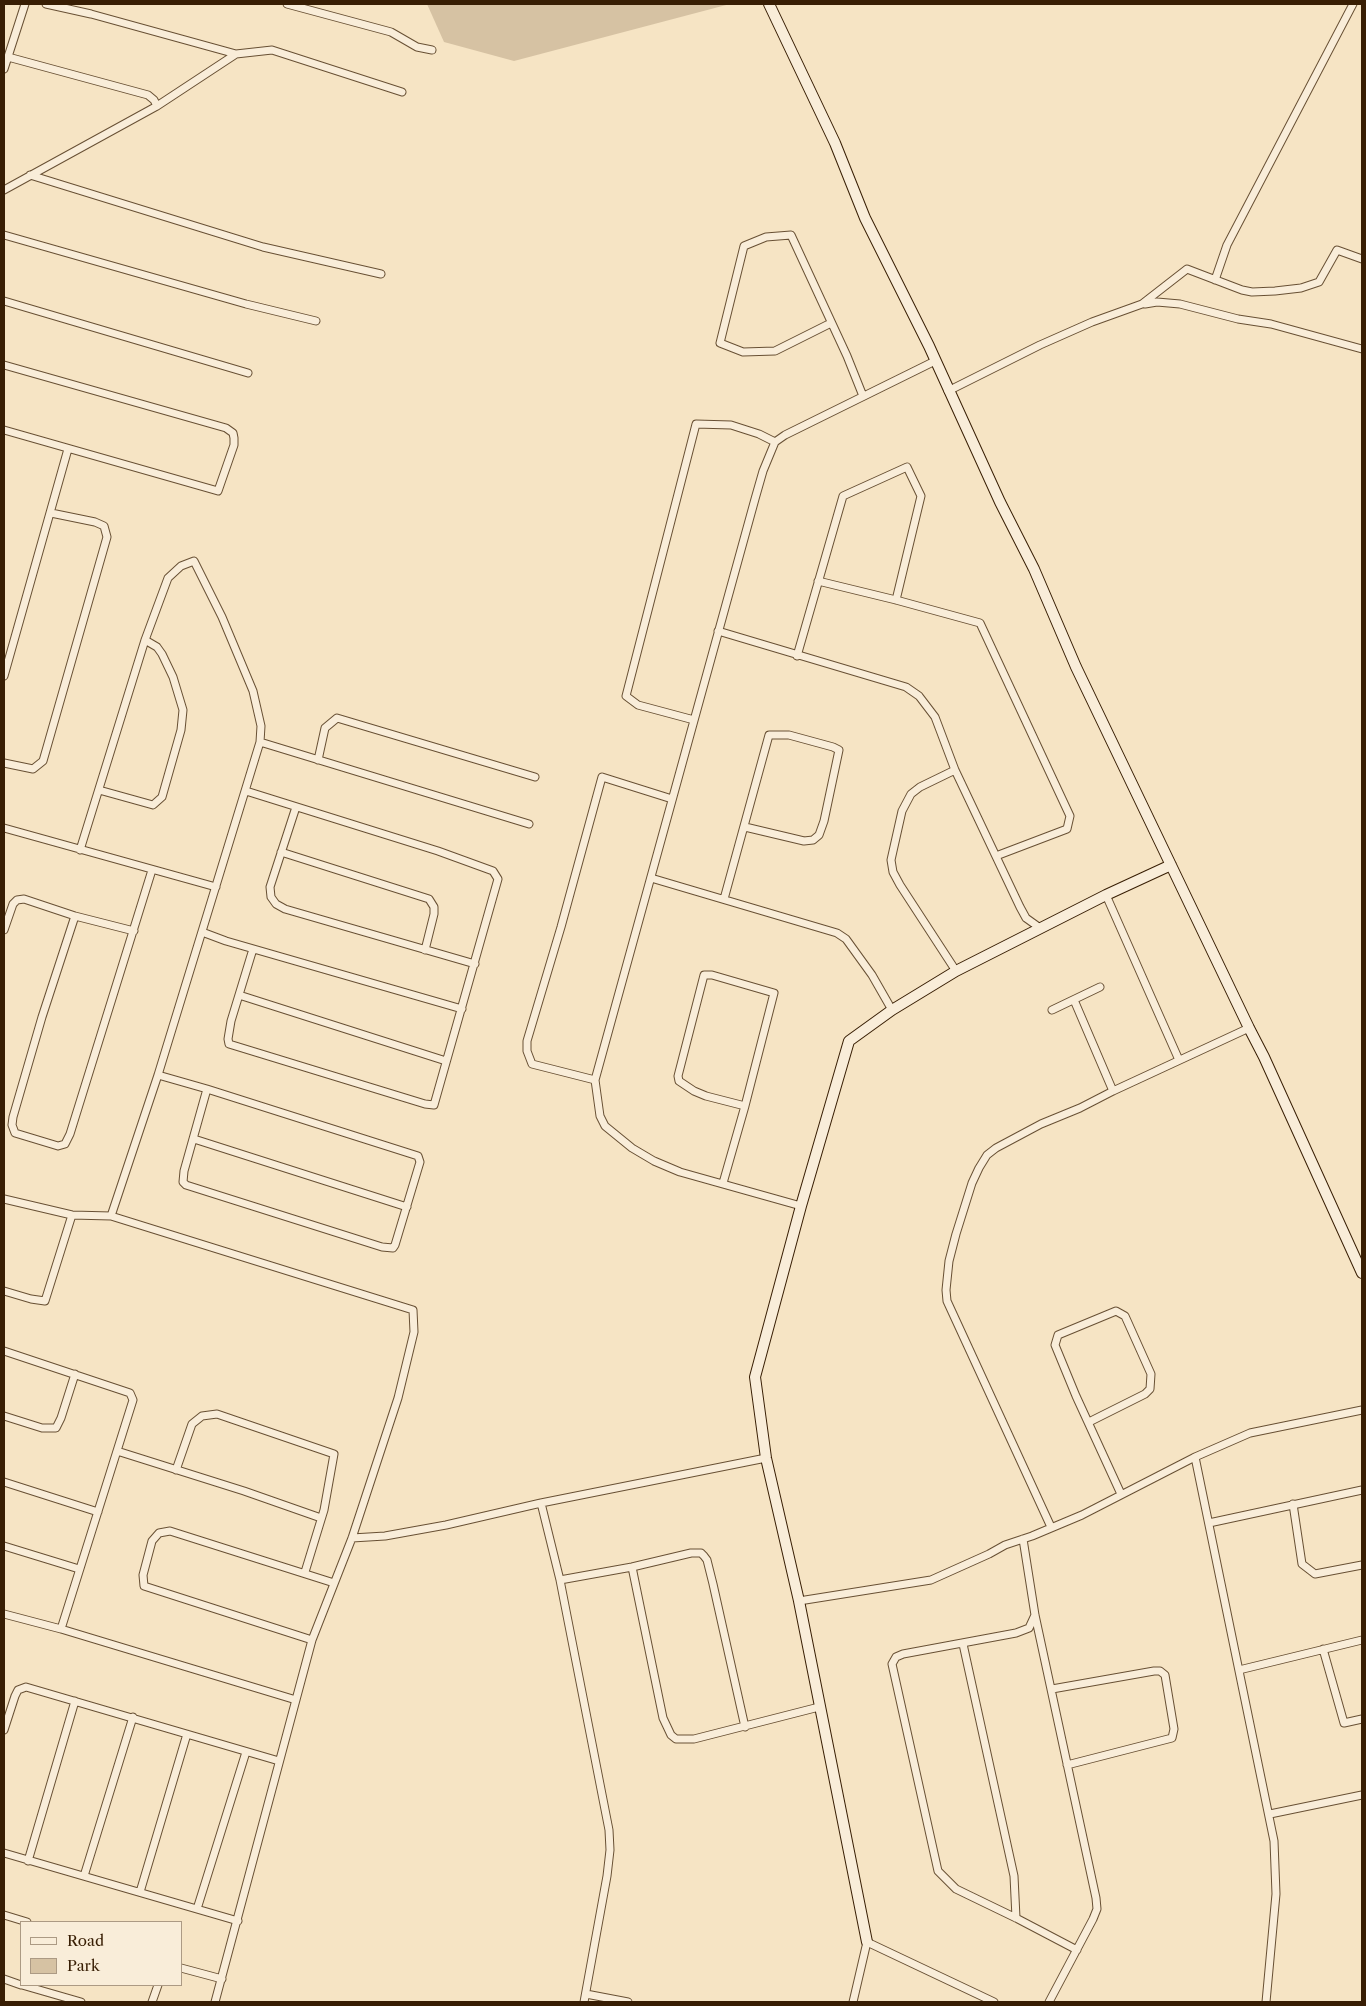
<!DOCTYPE html>
<html>
<head>
<meta charset="utf-8">
<style>
	body { margin:0 }
	#map { position:relative; width:1366px; height:2006px; overflow:hidden; background:#f6e4c4; font-family:"Libre Caslon Text",serif }
	canvas { display:block }
	.frame { position:absolute; inset:0; border:5px solid #381e04; pointer-events:none }
	.legend { position:absolute; left:20px; top:1921px; width:162px; height:65px; box-sizing:border-box; background:#f9edd9; border:1px solid #ac9a84; margin:0; padding:6px 9px; list-style:none; font-size:15px; color:#381e04 }
	.legend li { display:flex; align-items:center; gap:10px; height:25px }
	.legend b { width:25px; border:1px solid #ac9a84 }
</style>
</head>
<body>
<div id="map">
<canvas width="1366" height="2006"></canvas>
<div class="frame"></div>
<ul class="legend">
<li><b style="height:6px;background:#f9edd9"></b>Road</li>
<li><b style="height:14px;background:#d6c2a3"></b>Park</li>
</ul>
</div>
<script>
const context = document.querySelector('canvas').getContext('2d');
context.lineJoin = 'round';
function fillPath(path, color) { context.fillStyle = color; context.fill(path, 'evenodd'); }
const toPath = rows => new Path2D(rows.map(r => 'M' + r).join(''));
function trace(path, color, width, dash) { context.strokeStyle = color; context.lineWidth = width; context.lineCap = dash ? 'butt' : 'round'; context.setLineDash(dash || []); context.stroke(path); }
const green = toPath([
	[427,4,730,4,514,61,444,42]
]);
const street = toPath([
	[46,4,91,14,236,54],
	[287,4,391,32,417,47,432,50],
	[8,57,148,95,154,100,157,106],
	[4,69,25,4],
	[30,175,263,247,381,274],
	[4,190,157,106,236,54,272,50,402,92],
	[4,235,246,304,316,321],
	[1215,280,1227,245,1353,4],
	[4,301,248,373],
	[1145,304,1157,302,1180,304,1238,319,1271,324,1362,349],
	[831,323,775,351,743,352,720,343,744,246,766,237,791,235,847,356,863,396],
	[4,365,226,428,233,433,234,438,234,445,218,491,4,430],
	[948,391,1040,345,1092,322,1142,304,1187,269,1242,290,1252,292,1275,291,1301,288,1319,282,1337,250,1362,259],
	[818,581,896,600,980,623,1070,816,1067,829,996,856],
	[718,631,906,687,919,696,935,717,955,770,1020,907,1026,918,1040,928],
	[797,656,843,496,907,467,921,496,896,600],
	[4,676,68,449],
	[694,720,638,705,626,696,696,424,731,425,759,434,775,442],
	[260,742,529,824],
	[318,760,325,728,337,718,535,777],
	[4,763,33,769,43,761,107,537,104,526,95,522,51,513],
	[955,770,920,787,911,794,902,811,891,860,893,872,900,885,956,971],
	[99,790,153,805,162,797,181,730,183,710,173,677,162,654,157,647,145,640],
	[246,791,438,851,493,871,498,879,434,1105,425,1104,229,1044,228,1039,231,1021,253,949],
	[296,807,270,887,271,897,276,904,285,909,475,964],
	[4,828,216,887],
	[80,850,145,640,168,578,181,566,194,561,222,617,253,691,261,726,260,742,158,1075,111,1216],
	[281,852,429,899,434,907,434,914,425,950],
	[651,878,837,933,846,939,872,975,892,1010],
	[1106,895,1179,1060],
	[724,899,769,735,789,735,833,747,839,750,824,821,819,835,813,840,804,841,745,827],
	[75,916,42,1017,13,1117,12,1125,15,1133,58,1146,65,1144,70,1134,152,870],
	[4,930,13,904,17,900,24,899,75,916,134,931],
	[202,932,226,941,462,1009],
	[239,995,446,1061],
	[1074,1000,1113,1091],
	[1052,1010,1100,987],
	[158,1075,207,1089,418,1156,420,1162,395,1245,393,1248,382,1247,186,1185,183,1182,184,1171,207,1089],
	[595,1080,532,1064,527,1051,527,1041,561,927,602,777,672,799],
	[194,1139,407,1207],
	[723,1183,745,1106,774,993,712,975,704,975,678,1076,679,1081,694,1091,706,1096,745,1106],
	[4,1199,72,1215,111,1216,413,1310,414,1332,398,1398,352,1538,312,1640,215,2002],
	[801,1206,680,1172,654,1161,632,1148,605,1126,600,1116,595,1080,755,499,763,471,775,442,785,435,935,361],
	[4,1291,31,1299,45,1301,72,1215],
	[4,1351,130,1393,133,1400,61,1629],
	[4,1416,42,1428,56,1428,61,1418,75,1374],
	[1089,1422,1145,1394,1150,1389,1151,1374,1125,1316,1116,1311,1058,1335,1055,1345,1076,1396,1121,1494],
	[117,1451,244,1491,321,1518],
	[1195,1457,1274,1841,1276,1894,1266,2002],
	[176,1470,192,1424,202,1416,217,1414,334,1454,324,1510,305,1572],
	[4,1482,98,1512],
	[541,1503,560,1580,609,1830,610,1850,607,1876,584,2002],
	[1293,1504,1302,1564,1315,1574,1362,1565],
	[1209,1523,1362,1490],
	[1051,1527,947,1301,946,1290,949,1261,956,1234,972,1183,979,1168,987,1155,996,1148,1041,1124,1080,1108,1113,1091,1249,1028],
	[352,1538,385,1536,446,1525,541,1503,766,1458],
	[1023,1539,1035,1615,1096,1898,1097,1909,1093,1919,1049,2002],
	[4,1546,79,1569],
	[632,1567,663,1718,671,1735,676,1739,694,1739,819,1707],
	[560,1580,632,1567,691,1553,701,1553,704,1556,707,1560,713,1584,745,1727],
	[799,1601,931,1580,989,1554,1005,1545,1032,1536,1082,1515,1195,1457,1250,1433,1362,1410],
	[4,1614,61,1629,296,1700],
	[1035,1615,1029,1628,1016,1633,903,1654,896,1657,892,1664,938,1871,956,1889,1016,1918,1077,1950],
	[312,1640,144,1586,143,1575,152,1541,159,1533,170,1531,334,1583],
	[963,1644,1014,1876,1016,1918],
	[1323,1649,1344,1723,1362,1719],
	[1239,1670,1362,1640],
	[1052,1689,1154,1671,1160,1671,1165,1675,1174,1729,1172,1738,1067,1765],
	[4,1730,15,1696,18,1690,26,1687,279,1761],
	[1270,1814,1362,1795],
	[4,1853,238,1921],
	[28,1861,75,1701],
	[84,1876,133,1717],
	[140,1892,187,1734],
	[197,1909,246,1752],
	[4,1915,27,1922],
	[181,1968,222,1979],
	[4,1979,21,1985],
	[22,1985,81,2002],
	[586,1994,628,2002],
	[152,2002,158,1985],
	[853,2002,867,1942,994,2002]
]);
const secondary = toPath([
	[769,4,835,143,865,218,929,346,1000,502,1034,569,1076,667,1249,1028,1264,1057,1362,1273],
	[867,1942,799,1601,766,1458,755,1377,801,1206,849,1041,892,1010,956,971,1106,895,1171,865]
]);
fillPath(green, '#d6c2a3');
trace(street, '#685034', 9);
trace(secondary, '#381e04', 12);
trace(street, '#f9edd9', 7);
trace(secondary, '#f9edd9', 10);
</script>
</body>
</html>
